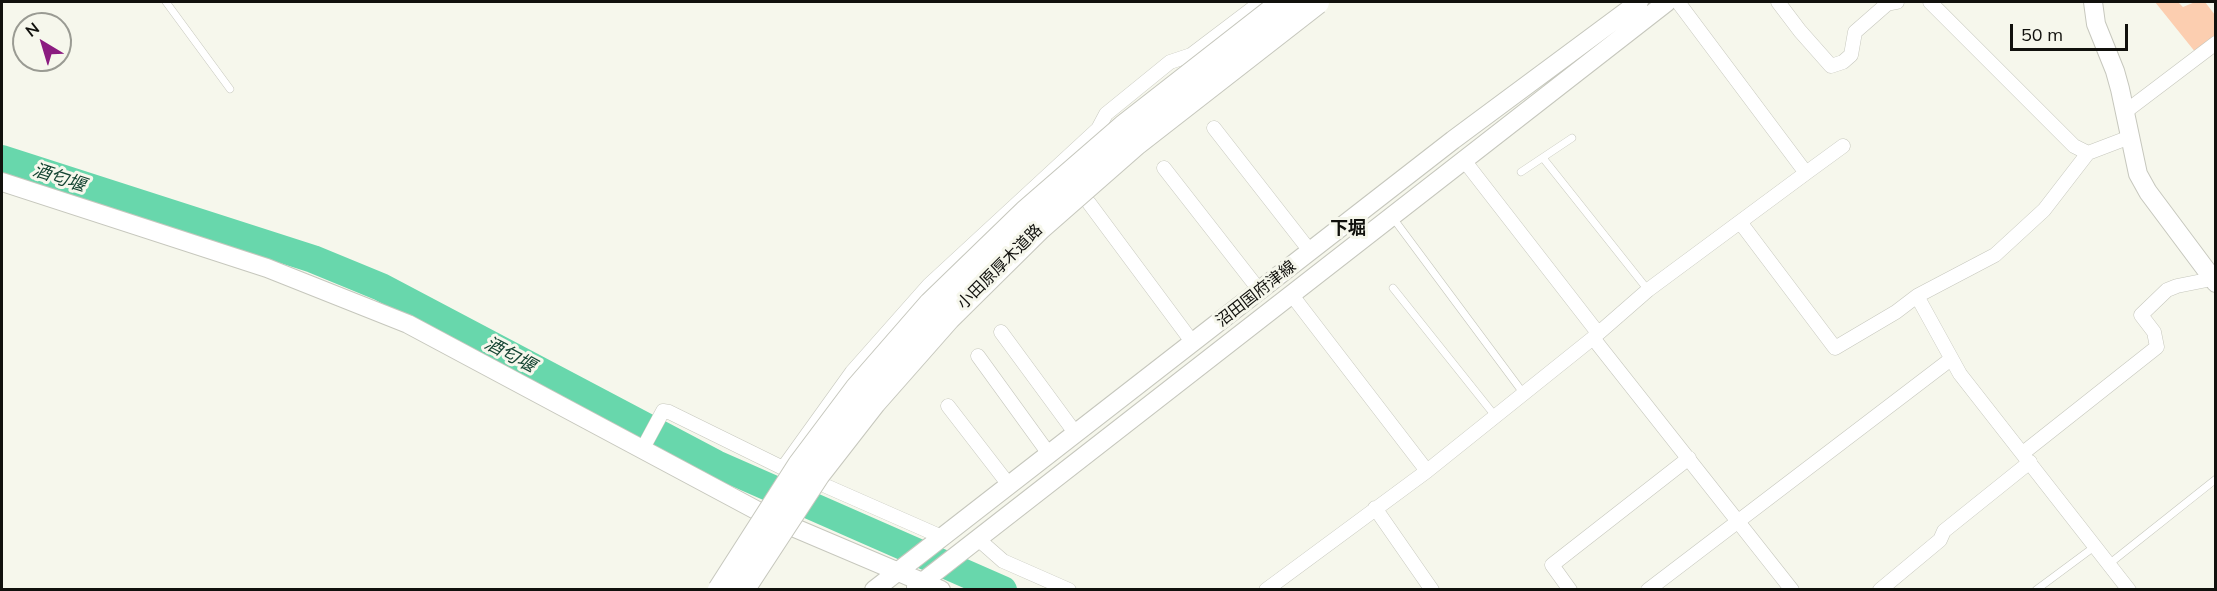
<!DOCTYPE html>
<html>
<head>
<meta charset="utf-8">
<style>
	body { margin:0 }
	#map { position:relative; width:2217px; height:591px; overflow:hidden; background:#f6f7ec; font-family:Mulish,sans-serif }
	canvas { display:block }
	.frame { position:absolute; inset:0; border:3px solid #11110d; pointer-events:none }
	.north { position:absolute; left:12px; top:12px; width:60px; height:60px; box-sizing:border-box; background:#f6f7ec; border:2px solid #9a9b93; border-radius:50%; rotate:322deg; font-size:16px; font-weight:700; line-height:24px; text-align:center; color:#11110d }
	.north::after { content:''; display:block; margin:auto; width:21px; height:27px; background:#8b1c80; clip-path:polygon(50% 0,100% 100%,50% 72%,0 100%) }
	.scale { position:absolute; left:2010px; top:24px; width:118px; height:27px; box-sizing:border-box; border:3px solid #11110d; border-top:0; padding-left:8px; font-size:18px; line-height:21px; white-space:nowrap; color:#11110d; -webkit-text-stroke:4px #f6f7ec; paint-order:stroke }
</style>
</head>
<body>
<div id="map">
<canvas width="2217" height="591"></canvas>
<div class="frame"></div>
<div class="north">N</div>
<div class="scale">50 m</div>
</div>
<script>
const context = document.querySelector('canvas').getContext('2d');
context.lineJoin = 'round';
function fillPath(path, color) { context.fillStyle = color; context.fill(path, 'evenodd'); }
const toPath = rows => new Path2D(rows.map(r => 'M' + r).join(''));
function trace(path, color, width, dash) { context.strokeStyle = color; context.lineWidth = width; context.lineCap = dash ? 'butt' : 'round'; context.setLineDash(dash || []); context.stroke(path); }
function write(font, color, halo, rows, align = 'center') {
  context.font = font + ' Mulish,"Noto Sans JP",sans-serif'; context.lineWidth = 6; context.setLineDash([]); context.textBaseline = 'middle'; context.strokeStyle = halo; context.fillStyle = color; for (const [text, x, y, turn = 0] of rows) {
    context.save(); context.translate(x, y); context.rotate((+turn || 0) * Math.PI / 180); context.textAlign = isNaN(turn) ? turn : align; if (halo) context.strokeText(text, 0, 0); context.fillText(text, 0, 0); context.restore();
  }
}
const green = toPath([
	[2155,2,2178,2,2183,7,2195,2,2205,2,2215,15,2215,36,2196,53]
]);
const river = toPath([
	[2,159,313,259,381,287,716,464,1003,590]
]);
const lane = toPath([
	[166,2,230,89],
	[1543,158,1648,290],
	[1521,172,1572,138],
	[1393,218,1524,394],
	[1393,288,1496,417],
	[2109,564,2216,479],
	[2036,590,2094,547]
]);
const street = toPath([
	[1778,2,1800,31,1831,66,1843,62,1851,55,1855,32,1887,4,1897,2],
	[1930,2,2074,146,2088,153,2130,137],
	[2125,112,2216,43],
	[1214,128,1310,251],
	[1463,159,1598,333],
	[1164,168,1260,291],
	[1806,173,1843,146],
	[1089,203,1193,343],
	[1740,222,1835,348,1896,312,1917,296,1960,374,2129,590],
	[1291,294,1427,471],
	[1917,296,1995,255,2044,210,2088,153],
	[1001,332,1076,434],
	[1593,338,1792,590],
	[978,356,1049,454],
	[948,406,1009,485],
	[642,450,663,411,669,412,783,468,852,372,929,285,1098,129,1106,114,1170,62,1191,55,1261,2],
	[2023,453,2157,347,2154,332,2141,315,2167,290,2177,286,2212,279],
	[810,479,942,537],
	[1375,508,1432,590],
	[978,539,1003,561,1069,590],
	[1266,590,1427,471,1593,338,1648,290,1806,173,1678,2],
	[1570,590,1552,565,1689,458],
	[1648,590,1951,359],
	[1880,590,1940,540,1944,531,2030,462]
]);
const secondary = toPath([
	[2093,2,2096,24,2115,71,2120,89,2138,174,2148,192,2216,283],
	[2,182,267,268,408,324,769,517,941,590],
	[916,587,1667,2],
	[874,590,1453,140,1639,2]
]);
const highwayBridge = toPath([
	[720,590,800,465,857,389,931,304,1026,212,1124,127,1284,2],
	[742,590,818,474,874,402,948,318,1039,228,1136,143,1317,2]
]);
const streetNames = [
	["小田原厚木道路",1000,267,-45],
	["沼田国府津線",1256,294,-38]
];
const waterNames = [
	["酒匂堰",59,178,18],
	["酒匂堰",510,355,28]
];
const neighbourhoodNames = [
	["下堀",1348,229]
];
fillPath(green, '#fcceb0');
trace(river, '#68d7ac', 28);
trace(lane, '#c6c7bd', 8);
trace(street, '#c6c7bd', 15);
trace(secondary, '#c6c7bd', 20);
trace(lane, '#fff', 7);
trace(street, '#fff', 14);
trace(secondary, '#fff', 18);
trace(highwayBridge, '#c6c7bd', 26, []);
trace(highwayBridge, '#fff', 24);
write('16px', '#11110d', '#f6f7ec', streetNames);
write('italic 18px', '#144432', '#f6f7ec', waterNames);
write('bold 18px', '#11110d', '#f6f7ec', neighbourhoodNames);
</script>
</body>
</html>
